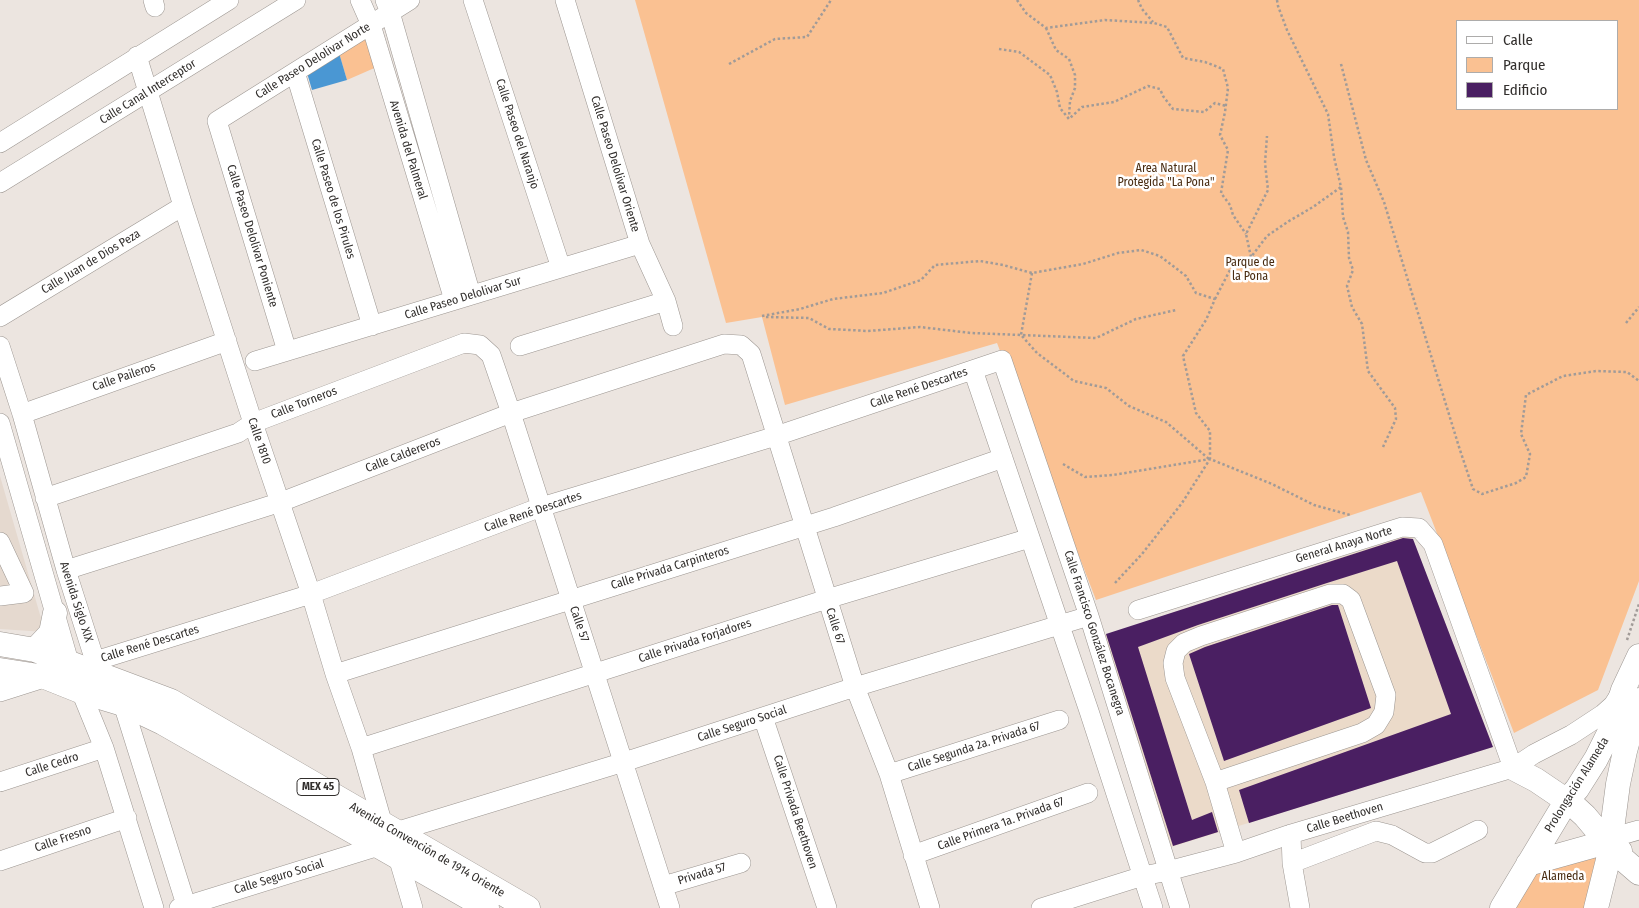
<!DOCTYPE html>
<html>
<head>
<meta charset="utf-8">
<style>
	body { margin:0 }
	#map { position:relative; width:1639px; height:908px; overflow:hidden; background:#ece5e0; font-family:"Fira Sans Condensed",sans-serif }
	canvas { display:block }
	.legend { position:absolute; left:1456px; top:20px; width:162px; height:90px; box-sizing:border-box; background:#fff; border:1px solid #adacab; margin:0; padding:6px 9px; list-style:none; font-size:15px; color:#322f2d }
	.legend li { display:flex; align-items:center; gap:10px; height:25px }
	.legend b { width:25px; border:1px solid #adacab }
</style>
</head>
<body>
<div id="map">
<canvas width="1639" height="908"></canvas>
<ul class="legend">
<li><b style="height:6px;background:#fff"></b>Calle</li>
<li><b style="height:14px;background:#fac192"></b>Parque</li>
<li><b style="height:14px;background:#4a1f62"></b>Edificio</li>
</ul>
</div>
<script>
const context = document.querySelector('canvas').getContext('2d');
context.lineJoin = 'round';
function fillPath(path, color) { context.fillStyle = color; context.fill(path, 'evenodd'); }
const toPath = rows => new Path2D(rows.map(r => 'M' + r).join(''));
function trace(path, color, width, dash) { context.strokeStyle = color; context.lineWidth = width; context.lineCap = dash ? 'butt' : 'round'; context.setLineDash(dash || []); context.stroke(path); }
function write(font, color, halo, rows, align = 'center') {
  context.font = font + ' "Fira Sans Condensed",sans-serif'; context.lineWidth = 5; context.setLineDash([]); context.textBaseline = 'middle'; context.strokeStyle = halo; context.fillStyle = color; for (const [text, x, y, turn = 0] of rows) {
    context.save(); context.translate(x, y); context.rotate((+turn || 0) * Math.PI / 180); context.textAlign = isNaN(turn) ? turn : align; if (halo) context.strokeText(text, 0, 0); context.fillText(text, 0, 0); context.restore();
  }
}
const built = toPath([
	[0,476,45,632,0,629]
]);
const industrial = toPath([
	[1411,534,1493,747,1171,847,1105,635]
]);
const green = toPath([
	[635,0,1639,0,1639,581,1598,690,1514,733,1421,492,1096,600,997,343,785,405,762,317,726,323],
	[1458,21,1618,21,1618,109,1458,109],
	[368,27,379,66,347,80,337,46],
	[1551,845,1600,858,1586,908,1507,908]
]);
const water = toPath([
	[337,46,347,80,312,90,305,66]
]);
const building = toPath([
	[1403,538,1413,539,1493,747,1249,823,1239,790,1451,714,1397,561,1327,583,1198,625,1138,647,1192,820,1212,812,1218,832,1173,846,1106,634],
	[1332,605,1338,605,1371,708,1224,761,1189,654,1205,647]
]);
const path = toPath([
	[1017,0,1026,13,1046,28,1105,20,1154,23,1167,27,1183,58,1205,62,1223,69,1228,88,1225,112,1220,135,1228,150,1221,193,1230,205,1233,215,1246,234],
	[1138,0,1142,9,1153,22],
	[1277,0,1278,6,1287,30,1328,114,1334,157,1341,187,1343,217,1348,232,1349,258,1353,270,1347,286,1352,307,1362,324,1368,371,1395,408,1396,419,1383,447],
	[1046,28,1056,50,1069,59,1075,75,1075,88,1070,101,1069,117],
	[999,49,1019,52,1050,75,1057,92,1060,108,1069,119,1082,107,1114,102,1148,86,1160,89,1163,96,1173,109,1204,112,1215,103,1226,106],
	[729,64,775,39,807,37,831,0],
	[1341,64,1366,160,1384,202,1459,447,1473,489,1482,494,1516,483,1526,477,1530,454,1521,434,1526,395,1563,376,1596,371,1627,372,1639,381],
	[1251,257,1246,234,1268,190,1265,163,1267,136],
	[1032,273,1021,335,1096,338,1136,319,1176,310],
	[1215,299,1231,268,1251,257,1267,236,1289,221,1313,207,1341,187],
	[762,316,800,309,833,299,883,293,921,280,935,265,980,261,1003,265,1032,273,1083,264,1118,253,1141,250,1160,256,1186,276,1196,293,1215,299,1206,320,1183,356,1196,413,1210,431,1210,459,1272,484,1314,505,1350,515],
	[766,317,809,318,829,329,868,331,920,327,971,333,1021,335,1037,353,1074,381,1106,388,1129,406,1166,422,1209,459],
	[1626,323,1639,307],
	[1063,464,1085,477,1113,475,1210,459],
	[1115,583,1142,554,1182,503,1210,459],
	[1627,640,1639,604]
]);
const minor = toPath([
	[153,0,155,7],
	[360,0,371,25,454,300],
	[385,0,390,12,471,295],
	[473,0,561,268],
	[565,0,640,244,666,301,673,326],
	[137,56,183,206,253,423,311,594,335,674,361,748,383,825],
	[295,72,372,326],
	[0,143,229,0],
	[0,183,296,0],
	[0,317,183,206],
	[0,346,22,414,66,570,95,661,102,671],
	[520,346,666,301],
	[287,351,217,121,410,0],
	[255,361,640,244],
	[973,370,1089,711,1153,908],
	[22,414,227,341],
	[0,423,69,662,104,748,154,908],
	[45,498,238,433,253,423,464,343,480,345,491,355,511,413,670,908],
	[0,542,24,593,0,596],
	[66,570,281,502,511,413,724,344,741,345,751,354,855,687,889,774,930,908],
	[1138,610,1402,527,1419,528,1433,544,1513,768],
	[95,661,311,594,541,507,776,436,1002,360,1089,616,1180,908],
	[335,674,834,517,1003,458],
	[0,692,44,678],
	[118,697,123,704,187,908],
	[763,717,827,908],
	[361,748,827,599,1030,538],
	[889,774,1059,720],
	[0,782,104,748],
	[1215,782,1362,733,1376,725,1384,712,1386,695,1351,600,1343,594,1330,594,1201,636,1184,643,1176,651,1173,663,1175,678,1215,782,1236,853],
	[395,832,624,762,855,687,1089,616],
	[1291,834,1292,863,1300,908],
	[1609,845,1621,835,1639,830],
	[913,855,1088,793],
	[398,857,413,908],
	[0,861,127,818],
	[1292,863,1376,831,1392,835,1425,853,1432,853,1478,830],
	[663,886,741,863],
	[179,908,379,846],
	[1041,908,1143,876,1168,871,1236,853,1291,834,1513,768,1534,754,1571,735,1603,714,1613,705,1620,694]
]);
const major = toPath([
	[0,644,35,650,171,701,528,908],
	[35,650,51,633,55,613],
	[0,670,45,677,80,691,123,704,163,723,487,908],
	[1513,768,1536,780,1573,805,1585,816,1617,854,1639,873],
	[1528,864,1596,845,1609,845,1620,851],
	[1502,908,1567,800,1577,789,1596,759,1611,729,1623,690,1639,656],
	[1596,908,1608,860,1618,784,1625,751,1639,700]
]);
const shields = [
	[318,787,42]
];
const shieldNames = [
	["MEX 45",318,787]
];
const streetNames = [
	["Calle Paseo Delolivar Norte",313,61,-32],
	["Calle Canal Interceptor",148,92,-32],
	["Calle Paseo del Naranjo",517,134,72],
	["Avenida del Palmeral",408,150,73],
	["Calle Paseo Delolivar Oriente",615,164,73],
	["Calle Paseo de los Pirules",333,199,73],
	["Calle Paseo Delolivar Poniente",252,236,73],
	["Calle Juan de Dios Peza",91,262,-31],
	["Calle Paseo Delolivar Sur",463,298,-17],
	["Calle Paileros",124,377,-19],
	["Calle René Descartes",919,388,-19],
	["Calle Torneros",304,403,-21],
	["Calle 1810",259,441,71],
	["Calle Caldereros",403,455,-21],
	["Calle René Descartes",533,512,-19],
	["General Anaya Norte",1344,545,-17],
	["Calle Privada Carpinteros",670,568,-17],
	["Avenida Siglo XIX",76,602,72],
	["Calle 57",579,624,71],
	["Calle 67",835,626,72],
	["Calle Francisco González Bocanegra",1094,633,72],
	["Calle Privada Forjadores",695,641,-18],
	["Calle René Descartes",150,644,-17],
	["Calle Seguro Social",742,724,-18],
	["Calle Segunda 2a. Privada 67",974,747,-18],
	["Calle Cedro",52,765,-18],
	["Prolongación Alameda",1577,785,-58],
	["Calle Privada Beethoven",795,812,72],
	["Calle Beethoven",1345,818,-17],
	["Calle Primera 1a. Privada 67",1001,824,-20],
	["Calle Fresno",63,839,-19],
	["Avenida Convención de 1914 Oriente",427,850,30],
	["Privada 57",702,874,-17],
	["Calle Seguro Social",279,877,-17]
];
const parkNames = [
	["Area Natural",1166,169],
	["Protegida \"La Pona\"",1166,183],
	["Parque de",1250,263],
	["la Pona",1250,277],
	["Alameda",1563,877]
];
fillPath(built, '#e5d9cf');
fillPath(industrial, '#ebdac9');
fillPath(green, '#fac192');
fillPath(water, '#4a97d3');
fillPath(building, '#4a1f62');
trace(minor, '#9c9691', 20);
trace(major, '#9c9691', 25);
trace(path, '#a19b98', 2.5, [2.5, 2.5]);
trace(minor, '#fff', 19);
trace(major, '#fff', 24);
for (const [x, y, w] of shields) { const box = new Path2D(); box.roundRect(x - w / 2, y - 8.5, w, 17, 4); context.fillStyle = '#fff'; context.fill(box); trace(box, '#322f2d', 1); }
write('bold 11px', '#322f2d', null, shieldNames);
write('12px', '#322f2d', '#fff', streetNames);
write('12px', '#482b10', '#fff', parkNames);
</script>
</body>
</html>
